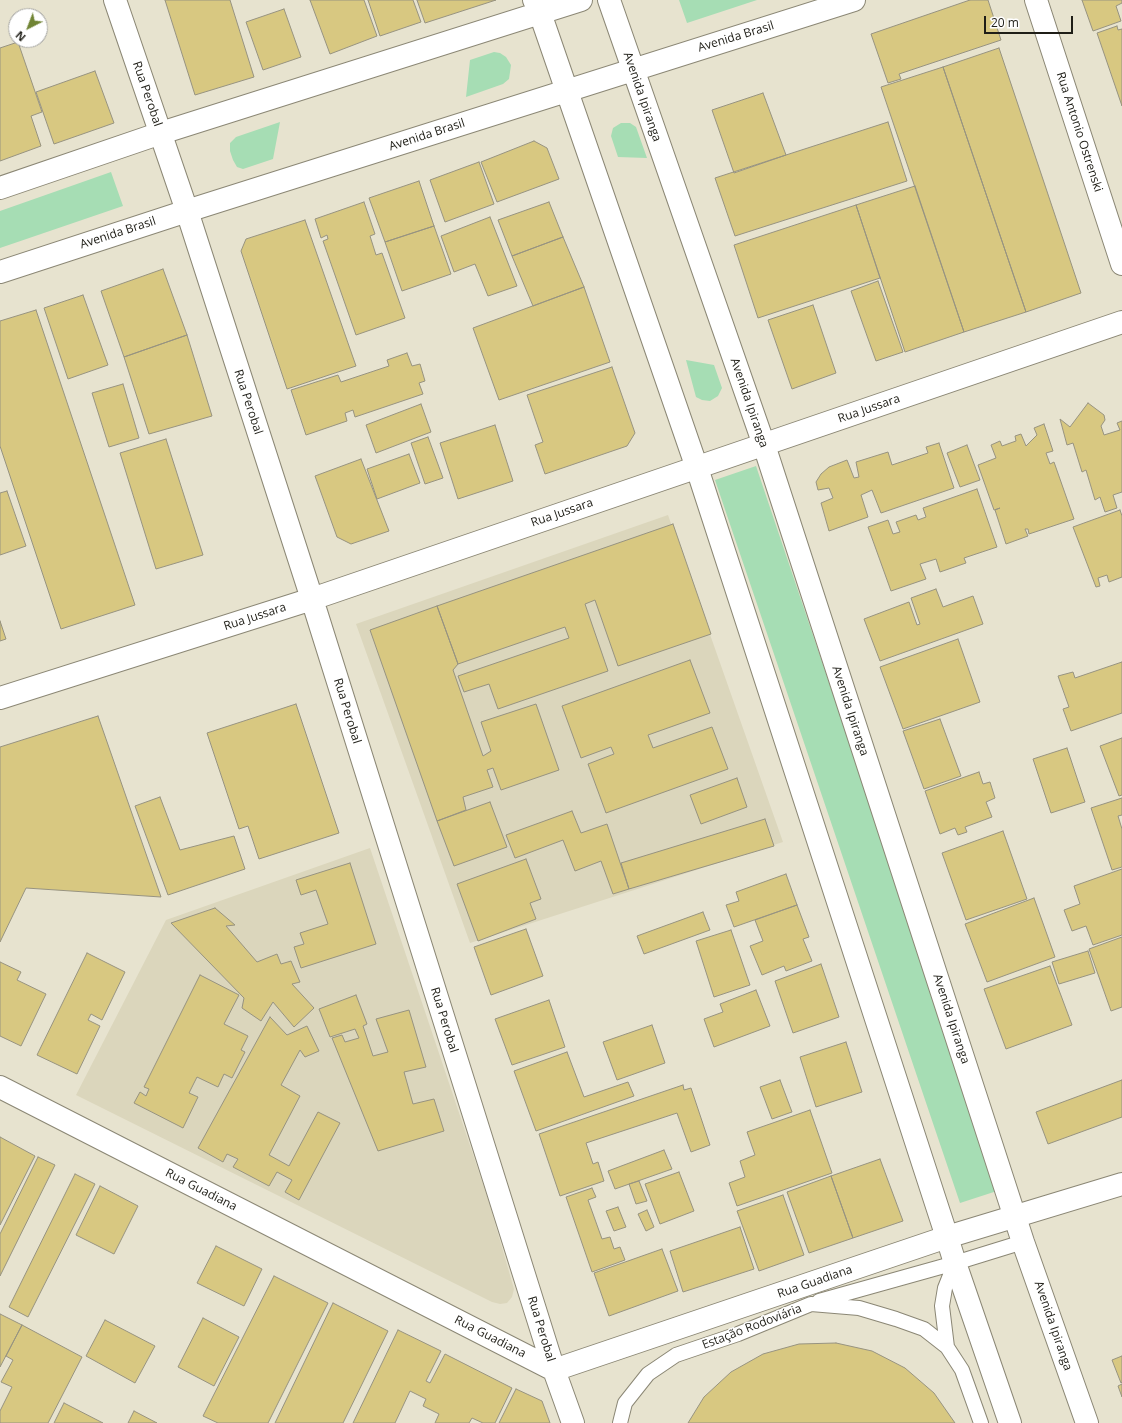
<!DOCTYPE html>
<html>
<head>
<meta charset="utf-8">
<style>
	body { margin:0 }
	#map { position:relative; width:1122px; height:1423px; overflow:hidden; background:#e7e3cf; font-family:"Open Sans",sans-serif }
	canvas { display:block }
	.north { position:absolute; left:8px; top:8px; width:40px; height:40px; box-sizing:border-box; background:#fff; border:1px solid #a5a5a2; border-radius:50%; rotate:222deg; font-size:11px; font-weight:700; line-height:16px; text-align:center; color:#1f1e17 }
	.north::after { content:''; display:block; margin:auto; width:14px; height:18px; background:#708434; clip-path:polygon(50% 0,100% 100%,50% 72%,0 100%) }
	.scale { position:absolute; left:984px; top:16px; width:89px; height:18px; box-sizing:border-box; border:2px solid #1f1e17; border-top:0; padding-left:5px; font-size:12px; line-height:14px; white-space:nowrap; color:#1f1e17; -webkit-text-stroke:3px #fff; paint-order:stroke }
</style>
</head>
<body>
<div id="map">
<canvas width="1122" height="1423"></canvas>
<div class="north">N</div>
<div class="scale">20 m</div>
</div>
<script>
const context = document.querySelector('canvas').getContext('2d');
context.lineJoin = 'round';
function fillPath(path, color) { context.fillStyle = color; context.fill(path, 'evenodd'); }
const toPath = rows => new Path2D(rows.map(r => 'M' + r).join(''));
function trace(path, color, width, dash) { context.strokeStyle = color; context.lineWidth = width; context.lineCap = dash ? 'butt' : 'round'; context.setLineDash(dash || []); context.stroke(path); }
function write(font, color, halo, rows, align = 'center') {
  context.font = font + ' "Open Sans",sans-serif'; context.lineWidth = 3; context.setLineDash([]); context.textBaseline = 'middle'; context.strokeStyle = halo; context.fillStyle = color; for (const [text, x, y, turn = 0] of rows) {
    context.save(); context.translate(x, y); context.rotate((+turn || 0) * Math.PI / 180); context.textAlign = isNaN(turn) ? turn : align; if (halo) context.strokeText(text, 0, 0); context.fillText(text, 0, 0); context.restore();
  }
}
const built = toPath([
	[668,515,783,842,470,943,356,624],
	[370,848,488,1199,514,1289,512,1297,507,1303,500,1304,492,1302,76,1095,166,920]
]);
const green = toPath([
	[679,0,757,0,687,23],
	[494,52,500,53,506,57,511,65,509,79,503,84,466,97,470,60],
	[280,122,273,159,243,169,237,167,233,160,230,151,230,143,236,137],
	[621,123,630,123,636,127,647,158,618,157,611,136,613,128],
	[111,172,123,206,0,248,0,211],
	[686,360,714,365,722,388,718,396,710,401,702,400,696,397],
	[756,466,1000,1190,960,1203,715,480]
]);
const building = toPath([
	[165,0,230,0,254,77,195,95,165,0],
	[310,0,364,0,377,36,330,54,310,0],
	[368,0,413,0,421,22,380,36,368,0],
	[417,0,496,0,425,23,417,0],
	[970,0,988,0,1001,40,899,74,901,79,888,83,871,34,970,0],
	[1082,0,1122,0,1122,3,1116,6,1121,21,1093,31,1082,0],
	[284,9,301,57,263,70,246,22,284,9],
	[1117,26,1118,30,1122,29,1122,106,1097,33,1117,26],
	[18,42,42,112,31,116,41,146,0,161,0,48,18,42],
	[999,48,1081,293,1026,312,943,67,999,48],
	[943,67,1026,312,964,332,881,87,943,67],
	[95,71,114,123,54,144,36,92,95,71],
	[763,93,786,155,734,173,712,110,763,93],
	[888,122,907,181,735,236,715,178,888,122],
	[534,141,547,148,559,179,497,202,481,162,534,141],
	[479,162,494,204,445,222,430,180,479,162],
	[419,181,434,226,385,242,369,198,419,181],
	[915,186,964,332,905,352,856,205,915,186],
	[364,202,375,234,370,236,376,255,382,253,405,318,356,335,323,241,328,239,327,235,321,238,315,219,364,202],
	[549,202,563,237,512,256,498,220,549,202],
	[856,205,880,278,758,318,734,245,856,205],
	[490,217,517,286,488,296,475,264,454,272,441,236,490,217],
	[305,220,356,366,287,389,241,251,246,239,305,220],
	[434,226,451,274,402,291,385,242,434,226],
	[563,237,584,287,533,306,512,256,563,237],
	[163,269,187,335,124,357,101,291,163,269],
	[878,281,903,352,876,361,851,291,878,281],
	[584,287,610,362,499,400,473,328,584,287],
	[83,295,108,365,68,379,44,308,83,295],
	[813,305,836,373,792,389,768,320,813,305],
	[36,310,135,605,61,629,0,446,0,321,36,310],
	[187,335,212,416,149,434,124,357,187,335],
	[407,353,412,366,420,364,425,381,419,383,423,394,355,417,353,410,345,413,347,421,306,435,291,390,338,375,341,382,389,366,387,360,407,353],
	[612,367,635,433,627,446,545,474,535,445,543,442,527,395,612,367],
	[123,384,139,438,109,447,92,393,123,384],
	[1088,403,1104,415,1105,420,1101,426,1104,435,1120,430,1117,423,1122,421,1122,492,1113,495,1117,508,1105,512,1100,497,1095,500,1086,470,1082,472,1073,443,1067,445,1060,419,1070,427,1088,403],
	[421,404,431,432,376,453,366,425,421,404],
	[1044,424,1053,451,1046,453,1050,464,1054,462,1074,519,1029,534,1028,529,1025,529,1028,536,1006,544,995,510,1000,508,994,510,978,465,996,458,991,445,1000,441,1002,446,1016,441,1015,436,1021,434,1026,446,1037,435,1034,428,1044,424],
	[495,425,513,481,458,499,440,443,495,425],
	[428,437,443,478,425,484,411,443,428,437],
	[166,439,203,555,156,569,120,453,166,439],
	[939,443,954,488,881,513,872,490,861,495,868,517,829,531,821,503,833,498,829,488,818,490,816,482,821,474,829,467,847,460,854,478,859,477,856,462,888,452,892,465,928,453,926,447,939,443],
	[967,445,980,480,960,487,947,453,967,445],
	[409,454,420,483,377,499,367,469,409,454],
	[361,459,389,531,351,544,337,537,315,476,361,459],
	[977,489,997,547,964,558,966,563,940,572,936,559,920,564,926,579,891,591,868,527,888,520,893,534,900,532,896,522,916,515,918,520,926,517,923,508,977,489],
	[7,491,26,546,0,555,0,493,7,491],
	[1120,510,1122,516,1122,577,1109,582,1107,575,1098,578,1100,586,1096,587,1073,527,1120,510],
	[673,524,711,634,618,666,595,600,585,604,608,671,498,709,489,684,464,692,458,676,569,638,565,627,458,664,437,606,673,524],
	[936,589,943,607,973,596,983,624,880,661,864,619,909,602,917,625,920,624,911,598,936,589],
	[437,606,458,664,453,670,483,756,491,751,481,722,536,704,559,770,501,790,493,768,487,770,493,787,463,797,466,810,437,821,370,630,437,606],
	[0,621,6,639,0,641,0,621],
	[958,639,980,702,903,729,880,667,958,639],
	[690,660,710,713,648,735,653,748,712,727,728,769,606,813,588,764,614,754,611,747,581,758,562,706,690,660],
	[1122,662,1122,713,1071,731,1063,709,1069,707,1058,676,1073,672,1075,678,1122,662],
	[296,704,339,833,259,859,248,826,239,829,207,733,296,704],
	[98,716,161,897,26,888,0,942,0,747,98,716],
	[940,719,961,776,924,789,903,731,940,719],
	[1122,738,1122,795,1119,796,1100,746,1122,738],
	[1067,748,1085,802,1051,813,1033,759,1067,748],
	[979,772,983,784,990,782,995,798,986,802,992,817,965,827,967,832,958,835,955,828,940,834,925,791,979,772],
	[737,778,747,807,701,824,690,795,737,778],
	[160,797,180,850,234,836,245,869,168,895,135,806,160,797],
	[1122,798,1122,815,1118,816,1122,829,1122,867,1112,870,1091,808,1122,798],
	[490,802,507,847,454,866,437,821,490,802],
	[572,811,581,833,607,824,629,889,613,894,601,861,575,871,563,840,515,858,506,835,572,811],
	[765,819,774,846,629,889,621,863,765,819],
	[1003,831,1027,899,966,920,942,853,1003,831],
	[526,859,541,899,530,903,536,919,478,941,457,884,526,859],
	[350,863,376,944,301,968,294,947,304,944,300,933,328,924,316,890,301,895,296,880,350,863],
	[1122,869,1122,935,1093,945,1086,926,1072,931,1064,910,1080,904,1074,886,1122,869],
	[786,874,797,905,734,927,726,905,739,901,736,892,786,874],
	[1034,898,1055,957,987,982,965,924,1034,898],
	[797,905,809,937,803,939,812,961,786,971,784,966,762,975,750,946,763,941,755,920,797,905],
	[215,908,235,925,226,926,257,962,277,954,281,964,291,961,300,982,292,984,314,1008,294,1027,273,1002,261,1021,242,1008,244,998,171,923,215,908],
	[703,912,710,930,644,954,637,936,703,912],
	[526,929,543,976,491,995,474,947,526,929],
	[731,930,750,985,714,997,696,941,731,930],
	[1122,937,1122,1007,1111,1011,1089,949,1122,937],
	[1088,951,1095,973,1059,984,1052,962,1088,951],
	[87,953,125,972,102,1020,91,1014,88,1020,100,1026,77,1074,37,1055,87,953],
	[0,962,21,972,17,980,46,994,21,1046,0,1036,0,962],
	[821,964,839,1017,793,1033,775,981,821,964],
	[1050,966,1072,1025,1006,1049,984,989,1050,966],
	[200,975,239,995,224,1024,248,1036,241,1050,245,1052,232,1078,224,1074,218,1087,197,1077,189,1093,198,1097,183,1128,134,1103,140,1092,146,1096,149,1089,144,1087,200,975],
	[756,990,770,1026,714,1047,704,1019,723,1012,720,1004,756,990],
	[356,995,367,1024,363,1026,373,1056,388,1052,376,1019,409,1010,426,1067,404,1072,413,1104,434,1099,444,1131,378,1151,332,1038,342,1035,345,1042,359,1038,355,1029,330,1037,319,1009,356,995],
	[549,1000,565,1047,512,1065,495,1019,549,1000],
	[270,1017,287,1035,307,1026,319,1051,305,1057,300,1050,281,1085,300,1096,269,1155,289,1166,318,1112,340,1123,299,1200,285,1192,292,1180,277,1172,269,1186,233,1167,238,1159,227,1154,223,1162,198,1148,270,1017],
	[652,1025,665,1063,617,1080,603,1042,652,1025],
	[846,1042,862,1092,816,1107,800,1057,846,1042],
	[567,1052,584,1097,628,1082,634,1096,536,1131,514,1071,567,1052],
	[780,1080,792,1112,772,1119,760,1087,780,1080],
	[1122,1080,1122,1117,1048,1144,1036,1112,1122,1080],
	[683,1085,684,1090,691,1088,710,1145,691,1152,677,1113,586,1143,593,1164,598,1162,604,1181,560,1196,539,1134,683,1085],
	[810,1110,832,1173,737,1206,729,1183,745,1177,740,1161,755,1155,747,1132,810,1110],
	[0,1137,35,1156,0,1225,0,1137],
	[664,1150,672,1169,615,1189,608,1171,664,1150],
	[38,1157,55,1165,0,1276,0,1234,38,1157],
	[880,1159,903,1221,853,1238,831,1176,880,1159],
	[679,1172,694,1211,660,1224,645,1184,679,1172],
	[75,1174,95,1184,28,1317,9,1307,75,1174],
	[831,1176,853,1238,809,1253,787,1192,831,1176],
	[639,1181,647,1201,636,1204,629,1184,639,1181],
	[100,1186,138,1206,114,1254,76,1235,100,1186],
	[592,1188,596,1197,588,1200,602,1239,610,1237,614,1249,620,1247,625,1260,592,1272,566,1197,592,1188],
	[783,1195,804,1255,759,1271,737,1211,783,1195],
	[618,1207,626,1227,614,1231,606,1211,618,1207],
	[647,1210,654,1227,646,1231,638,1214,647,1210],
	[740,1227,754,1269,683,1292,670,1251,740,1227],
	[216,1246,262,1269,244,1306,197,1283,216,1246],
	[662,1249,678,1291,609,1316,594,1273,662,1249],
	[274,1276,328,1303,268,1423,218,1423,203,1416,274,1276],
	[333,1303,388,1331,343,1423,275,1423,333,1303],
	[0,1314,22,1325,0,1367,0,1314],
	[203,1318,239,1337,214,1386,178,1367,203,1318],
	[105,1320,155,1346,135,1383,86,1356,105,1320],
	[22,1325,82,1357,48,1423,0,1423,0,1411,12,1387,1,1382,13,1360,6,1356,22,1325],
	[398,1330,441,1351,426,1381,430,1383,445,1354,512,1388,495,1423,483,1423,472,1418,469,1423,435,1423,439,1414,423,1406,426,1399,410,1391,395,1423,353,1423,398,1330],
	[836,1343,872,1351,905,1368,934,1393,955,1423,688,1423,704,1397,731,1372,763,1354,799,1344,836,1343],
	[1122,1356,1122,1382,1121,1383,1112,1360,1122,1356],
	[1122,1384,1122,1397,1118,1386,1122,1384],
	[516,1389,542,1401,550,1423,499,1423,516,1389],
	[64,1403,103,1423,54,1423,64,1403],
	[134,1411,157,1423,128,1423,134,1411]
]);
const lane = toPath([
	[819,1301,955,1263,1023,1242],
	[947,1347,942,1306,945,1288,955,1263],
	[620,1423,625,1403,648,1374,676,1355,738,1334,811,1304,859,1308,896,1319,924,1329,947,1347,962,1370,981,1423]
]);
const street = toPath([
	[115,0,187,211,312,599,554,1370,573,1423],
	[0,698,312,599,1122,322],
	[0,1087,554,1370,947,1237,1122,1184]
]);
const secondary = toPath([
	[534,0,540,13,697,468,947,1237,955,1263,1010,1423],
	[609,0,764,445,1023,1242,1087,1423],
	[1036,0,1122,264],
	[0,188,161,133,581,0],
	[0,272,187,211,854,0]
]);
const streetNames = [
	["Avenida Brasil",736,37,-17],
	["Rua Perobal",147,94,71],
	["Avenida Ipiranga",642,97,71],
	["Rua Antonio Ostrenski",1079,132,72],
	["Avenida Brasil",427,135,-18],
	["Avenida Brasil",118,233,-18],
	["Rua Perobal",248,402,72],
	["Avenida Ipiranga",749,403,71],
	["Rua Jussara",869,409,-19],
	["Rua Jussara",562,513,-19],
	["Rua Jussara",255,617,-18],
	["Rua Perobal",347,711,73],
	["Avenida Ipiranga",850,711,72],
	["Avenida Ipiranga",951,1019,72],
	["Rua Perobal",444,1020,73],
	["Rua Guadiana",201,1190,27],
	["Rua Guadiana",815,1282,-19],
	["Avenida Ipiranga",1053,1326,71],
	["Estação Rodoviária",752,1327,-21],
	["Rua Perobal",541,1329,73],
	["Rua Guadiana",490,1337,27]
];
fillPath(built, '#dbd6bc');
fillPath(green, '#a6ddb4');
fillPath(building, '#d8c881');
trace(building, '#979380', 1);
trace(lane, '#8b8775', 16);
trace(street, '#8b8775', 24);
trace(secondary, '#8b8775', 24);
trace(lane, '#fff', 14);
trace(street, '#fff', 22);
trace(secondary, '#fff', 22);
write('12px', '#1f1e17', '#fff', streetNames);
</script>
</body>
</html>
